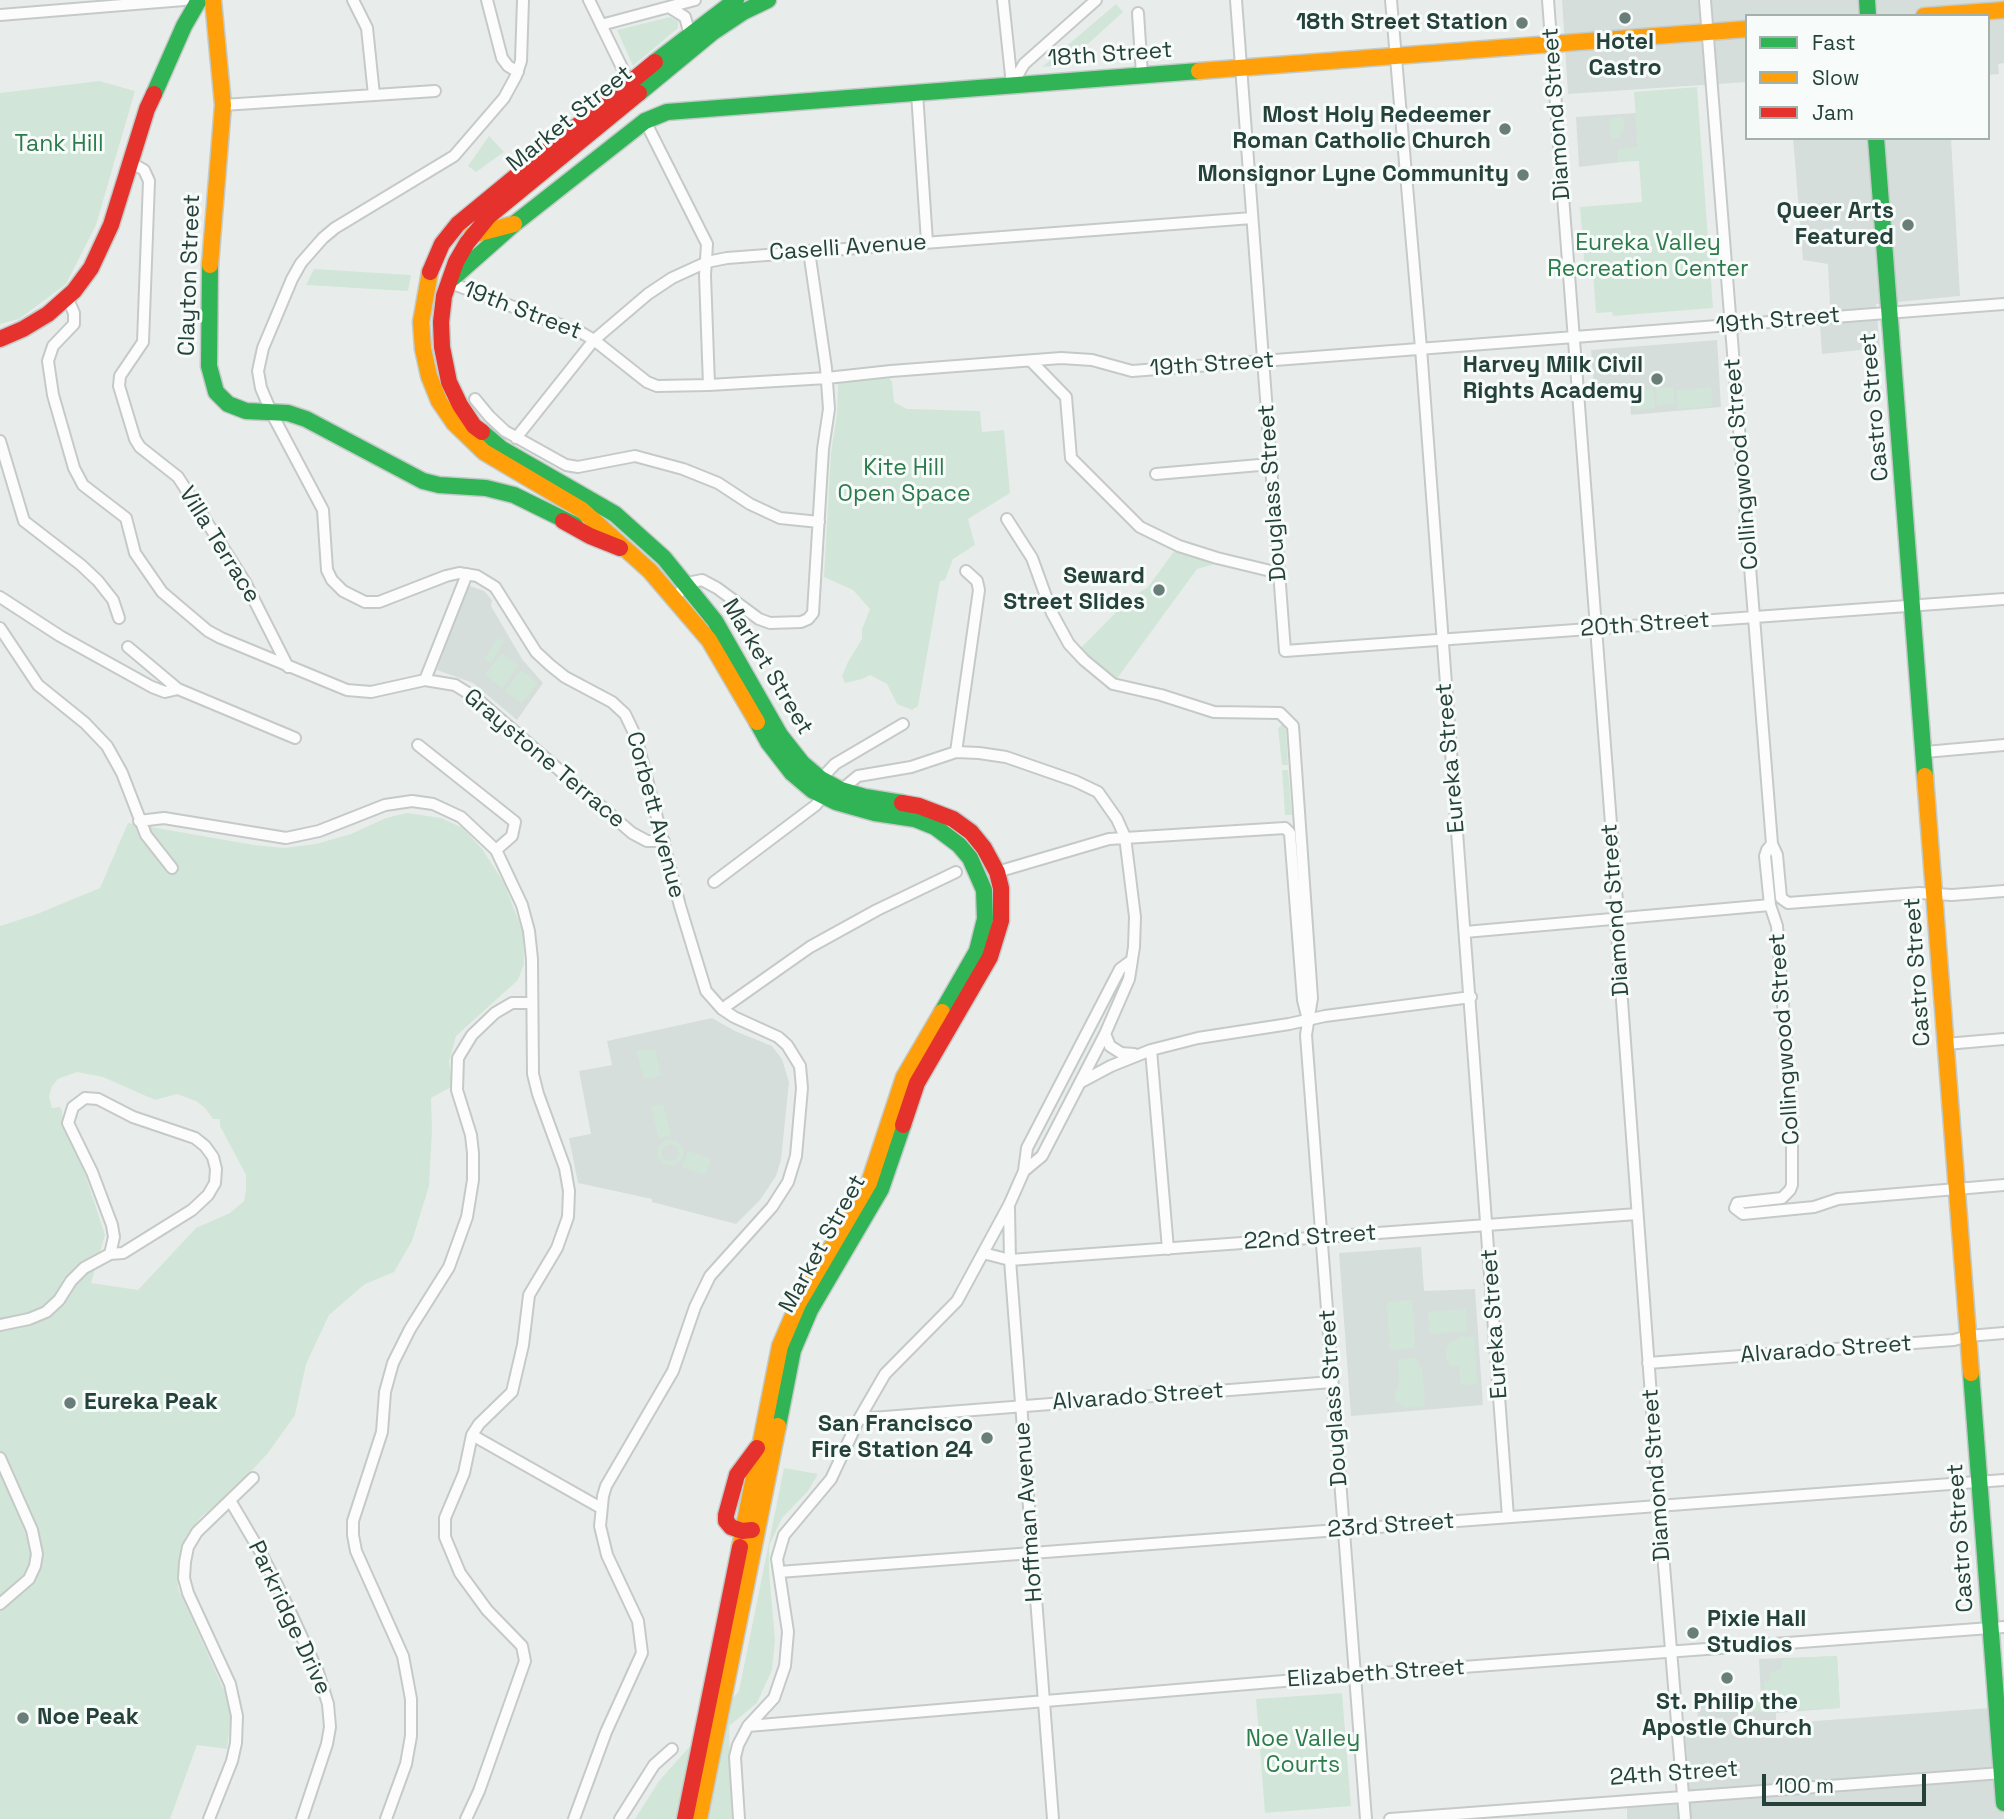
<!DOCTYPE html>
<html>
<head>
<meta charset="utf-8">
<style>
	body { margin:0 }
	#map { position:relative; width:2004px; height:1819px; overflow:hidden; background:#e8edeb; font-family:"Space Grotesk",sans-serif }
	canvas { display:block }
	.legend { position:absolute; left:1745px; top:14px; width:245px; height:126px; box-sizing:border-box; background:#f7fbf9; border:2px solid #a3b1ad; margin:0; padding:9px 12px; list-style:none; font-size:21px; color:#24423a }
	.legend li { display:flex; align-items:center; gap:14px; height:35px }
	.legend b { width:35px; border:2px solid #a3b1ad }
	.scale { position:absolute; left:1762px; top:1774px; width:164px; height:32px; box-sizing:border-box; border:4px solid #24423a; border-top:0; padding-left:9px; font-size:21px; line-height:24px; white-space:nowrap; color:#24423a; -webkit-text-stroke:5px #f7fbf9; paint-order:stroke }
</style>
</head>
<body>
<div id="map">
<canvas width="2004" height="1819"></canvas>
<ul class="legend">
<li><b style="height:9px;background:#30b455"></b>Fast</li>
<li><b style="height:9px;background:#ff9f0a"></b>Slow</li>
<li><b style="height:9px;background:#e5322d"></b>Jam</li>
</ul>
<div class="scale">100 m</div>
</div>
<script>
const context = document.querySelector('canvas').getContext('2d');
context.lineJoin = 'round';
function fillPath(path, color) { context.fillStyle = color; context.fill(path, 'evenodd'); }
const toPath = rows => new Path2D(rows.map(r => 'M' + r).join(''));
function trace(path, color, width, dash) { context.strokeStyle = color; context.lineWidth = width; context.lineCap = dash ? 'butt' : 'round'; context.setLineDash(dash || []); context.stroke(path); }
function write(font, color, halo, rows, align = 'center') {
  context.font = font + ' "Space Grotesk",sans-serif'; context.lineWidth = 6; context.setLineDash([]); context.textBaseline = 'middle'; context.strokeStyle = halo; context.fillStyle = color; for (const [text, x, y, turn = 0] of rows) {
    context.save(); context.translate(x, y); context.rotate((+turn || 0) * Math.PI / 180); context.textAlign = isNaN(turn) ? turn : align; if (halo) context.strokeText(text, 0, 0); context.fillText(text, 0, 0); context.restore();
  }
}
const built = toPath([
	[1562,0,2004,0,2004,63,1998,64,1999,74,1988,75,1988,16,1747,16,1747,82,1568,94],
	[1636,113,1639,160,1579,167,1576,117],
	[1793,138,1951,138,1960,296,1876,304,1880,348,1822,354,1820,324,1830,306,1828,264,1803,260],
	[1717,340,1721,407,1631,415,1630,397,1595,399,1591,350],
	[467,585,484,591,492,600,491,606,522,659,543,683,517,720,473,683,437,670],
	[712,1018,735,1031,772,1046,782,1059,789,1082,781,1160,776,1176,760,1200,736,1224,652,1202,652,1199,578,1183,569,1138,591,1134,579,1071,612,1065,607,1041],
	[1421,1247,1424,1291,1475,1289,1483,1405,1351,1416,1339,1253],
	[1837,1656,1840,1708,1776,1713,1776,1721,1760,1722,1761,1725,2004,1707,2004,1819,1627,1819,1627,1808,1690,1803,1685,1731,1724,1728,1723,1718,1698,1719,1697,1701,1761,1699,1759,1659]
]);
const green = toPath([
	[1116,4,1123,12,1065,65,1042,67],
	[670,17,678,21,678,28,633,66,617,30],
	[99,81,135,91,96,225,66,284,19,319,0,324,0,93],
	[1697,87,1713,308,1613,316,1612,312,1596,313,1593,271,1585,271,1580,207,1642,202,1639,161,1618,162,1617,149,1638,147,1634,92],
	[1622,117,1624,122,1624,130,1620,133,1619,138,1611,139,1610,118],
	[489,136,504,152,476,172,468,166],
	[314,269,411,275,408,291,306,285],
	[888,376,892,382,894,402,907,409,980,411,982,432,1004,430,1010,493,968,519,975,545,953,559,945,580,940,581,918,706,912,710,897,704,887,684,870,675,862,679,845,683,842,676,848,662,862,639,862,629,870,609,853,590,824,577,831,452,837,414,838,384,844,380],
	[1673,387,1675,404,1657,405,1656,388],
	[1711,388,1712,406,1678,409,1676,390],
	[1653,390,1655,408,1636,410,1634,391],
	[1178,546,1217,558,1215,564,1197,569,1113,684,1076,653,1129,599,1148,587],
	[498,638,504,642,491,663,484,659],
	[502,653,518,666,502,688,485,675],
	[521,670,538,683,522,703,505,691],
	[1283,723,1286,730,1288,765,1282,765,1278,729],
	[1282,770,1288,770,1292,815,1285,815],
	[407,813,441,818,463,828,483,850,504,883,523,932,524,964,518,980,456,1036,449,1062,453,1086,431,1098,432,1130,429,1186,412,1241,394,1272,365,1284,329,1315,306,1364,295,1415,268,1453,235,1489,201,1517,186,1536,178,1563,178,1588,232,1708,227,1749,197,1745,170,1819,0,1819,0,926,37,914,100,888,128,823,254,845,284,848,316,844,351,834,386,818],
	[77,1072,103,1077,155,1100,177,1094,196,1101,205,1108,213,1119,220,1119,220,1126,246,1175,246,1190,244,1201,230,1213,196,1228,138,1290,91,1283,105,1235,83,1168,63,1124,62,1111,60,1107,52,1108,49,1096,52,1086,58,1079],
	[636,1050,655,1050,661,1075,644,1079],
	[663,1104,671,1135,659,1138,651,1107],
	[666,1139,677,1141,684,1150,682,1160,674,1165,663,1164,657,1156,658,1148],
	[672,1144,678,1148,679,1154,676,1160,669,1161,663,1158,661,1151,665,1146],
	[688,1151,711,1159,705,1175,682,1167],
	[1412,1300,1415,1348,1390,1350,1387,1302],
	[1466,1309,1467,1331,1430,1334,1428,1312],
	[1461,1336,1474,1337,1477,1384,1461,1385,1459,1366,1450,1366,1447,1360,1446,1353,1448,1344],
	[1417,1358,1418,1366,1422,1368,1425,1403,1422,1407,1405,1408,1395,1401,1395,1391,1398,1390,1399,1380,1398,1361,1399,1359],
	[784,1468,818,1474,808,1491,782,1518,769,1546,769,1572,775,1640,772,1670,757,1703,729,1726,732,1819,635,1819,659,1781,739,1691],
	[1837,1656,1840,1708,1749,1712,1748,1700,1765,1698,1764,1681,1771,1681,1770,1673,1782,1668,1782,1659],
	[1342,1693,1351,1806,1265,1813,1256,1699]
]);
const street = toPath([
	[353,0,367,28,374,95],
	[487,0,502,58,508,66,518,72],
	[523,0,521,61,516,76,504,98,454,156,335,228,323,238,301,263,292,279,263,348,258,371,261,388,272,414,323,510,327,570,332,580,343,591,365,602,379,602,446,576,459,573,477,576,495,587,536,652,550,665,565,677,612,702,625,714,636,737,680,906,706,991,722,1009,734,1017,778,1037,787,1045,800,1066,802,1088,796,1156,788,1182,772,1207,710,1276,695,1307,673,1371,606,1486,603,1496,600,1526,607,1555,638,1621,642,1653,606,1732,574,1819],
	[589,0,631,86],
	[1003,0,1012,85],
	[1236,0,1285,651,2004,599],
	[1391,0,1421,348,1508,1517],
	[1548,0,1617,902,1616,919,1659,1505,1685,1819],
	[1705,0,1772,844,1777,855,1781,898,1788,903,1919,893,1952,895,2004,891],
	[669,7,685,17,690,35],
	[1138,13,1142,75],
	[0,15,184,0],
	[601,25,695,0],
	[1012,85,1024,64,1096,0],
	[917,93,927,242],
	[223,105,435,91],
	[645,121,707,244,705,275,709,385],
	[130,162,144,170,149,181,143,342,120,376,119,386,135,439,140,447,178,477,245,582,288,667],
	[448,282,582,333,594,340,647,382,657,386,709,385,827,378,891,371,1061,358,1092,360,1132,371,2004,304],
	[67,297,74,313,74,324,53,346,48,361,53,395,74,468,83,485,126,518,135,553,162,592,208,631,221,638,347,690,371,692,425,680,455,685,476,698,632,833,647,841,664,841],
	[1031,361,1066,397,1071,458,1140,527,1179,546,1217,558,1279,573],
	[475,399,489,416,505,431,566,465,578,467,635,456,683,469,718,483,750,504,780,518,819,522],
	[516,438,594,340,648,294,672,278,707,262,727,258,1252,218],
	[0,441,24,521,81,565,98,581,113,600,119,618],
	[1156,474,1271,464],
	[1007,519,1032,558,1052,613,1069,644,1084,660,1113,684,1161,695,1214,712,1280,713,1293,726,1312,998,1306,1035,1366,1819],
	[0,597,60,636,152,687,165,692,178,689],
	[674,597,692,582,702,580,717,588,759,619,770,623,801,622,808,619,813,613,823,449,829,409,826,368,809,251],
	[0,628,38,685,85,723,107,746,122,773,146,835,172,868],
	[128,647,178,689,295,738],
	[425,680,467,574],
	[418,745,515,822,512,836,496,850],
	[956,752,979,590,977,581,966,571],
	[1925,752,2004,745],
	[821,779,835,764,903,724],
	[841,790,858,776,911,767,956,752,979,753,1006,757,1075,781,1098,792,1117,819,1125,837,1135,917,1134,947,1129,979,1105,1034,1042,1156,1024,1171],
	[139,821,164,818,286,838,319,831,385,805,412,801,433,804,461,817,496,850,522,905,529,931,532,959,533,1074,538,1094,565,1168,569,1191,568,1217,557,1248,529,1295,523,1345,512,1392,479,1424,472,1435,464,1473,445,1518,445,1537,460,1573,487,1610,522,1646,525,1661,479,1791,466,1819],
	[1772,844,1767,850,1765,856,1770,905,1777,926,1792,1122,1792,1185,1790,1190,1782,1198,1737,1203,1735,1208,1743,1214,1814,1207,1838,1199,2004,1185],
	[997,872,1109,839,1285,828,1290,833,1303,1000,1307,1016],
	[714,882,816,805,823,796],
	[1465,932,1770,905],
	[722,1009,810,947,877,910,956,872],
	[1105,1034,1110,1046,1121,1053,1134,1054],
	[1946,1044,2004,1039],
	[1151,1050,1168,1249],
	[1081,1082,1111,1066,1151,1050,1198,1038,1289,1024,1325,1016,1471,997],
	[1009,1208,1010,1260,1053,1819],
	[983,1253,1010,1260,1637,1214],
	[0,1325,29,1319,46,1312,59,1300,71,1281,84,1268,110,1254,123,1253,192,1210,208,1195,215,1183,216,1169,213,1157,205,1146,195,1138,133,1117,98,1099,85,1098,73,1107,68,1123,92,1172,112,1225,114,1237,110,1254],
	[1648,1363,1954,1340,1968,1336,2004,1333],
	[859,1419,1332,1382],
	[472,1435,601,1508],
	[0,1458,32,1530,37,1554,35,1566,29,1579,0,1604],
	[231,1502,261,1553,288,1607,318,1672,328,1704,330,1727,327,1744,302,1819],
	[779,1572,2004,1480],
	[748,1726,1355,1675,2004,1627],
	[209,1819,232,1761,236,1743,237,1716,230,1684,188,1593,184,1578,185,1562,188,1547,197,1532,253,1478],
	[386,1819,406,1764,411,1736,411,1699,403,1656,356,1551,353,1535,353,1521,382,1432,385,1392,393,1363,410,1329,449,1267,467,1217,473,1180,473,1153,471,1135,457,1090,458,1058,472,1035,495,1013,512,1003,532,1003],
	[620,1819,654,1765,672,1749],
	[739,1819,735,1757,738,1745,748,1726,774,1698,785,1666,788,1632,777,1559,784,1535,831,1479,859,1419,885,1374,957,1301,1009,1205,1024,1171,1027,1148,1120,969,1132,960],
	[1390,1819,2002,1773]
]);
const fast = toPath([
	[1867,0,1868,16],
	[655,62,736,0],
	[639,93,713,32,743,12,768,0],
	[154,94,184,26,199,0],
	[1876,138,1925,776],
	[514,224,645,121,667,112,1199,71],
	[210,265,209,366,216,392,228,404,246,411,288,413,306,419,423,481,439,485,486,488,514,495,575,525],
	[453,278,513,225],
	[482,432,502,449,615,514,664,558,715,621,780,735,802,763,821,779,841,790,865,797,902,803],
	[757,722,768,742,792,773,812,790,836,802,875,813,915,819,935,827,959,845,970,858,984,890,985,919,977,951,942,1012],
	[1971,1373,2004,1803],
	[778,1426,793,1350,810,1310,881,1189,903,1125]
]);
const slow = toPath([
	[1924,16,2004,10],
	[1199,71,1747,29],
	[472,235,514,224],
	[210,265,223,105,213,0],
	[430,272,421,322,423,349,429,376,439,401,454,423,484,452,582,510,650,571,709,640,757,722],
	[1925,776,1971,1373],
	[740,1547,780,1346,798,1304,869,1183,904,1077,942,1012],
	[699,1819,778,1426]
]);
const jam = toPath([
	[430,272,442,244,458,224,655,62],
	[0,339,23,329,48,314,74,291,91,268,111,225,147,109,154,94],
	[482,432,474,426,460,405,449,382,442,347,441,322,444,296,456,262,467,243,489,216,639,93],
	[563,521,590,536,620,548],
	[902,803,919,806,953,819,971,832,984,848,997,872,1001,888,1001,921,990,957,917,1083,903,1125],
	[752,1530,742,1531,731,1527,726,1521,726,1515,737,1475,757,1448],
	[685,1819,740,1547]
]);
const markers = [
	[1625,18,7,"#697e78"],
	[1522,23,7,"#697e78"],
	[1505,129,7,"#697e78"],
	[1523,175,7,"#697e78"],
	[1908,225,7,"#697e78"],
	[1657,379,7,"#697e78"],
	[1159,590,7,"#697e78"],
	[70,1403,7,"#697e78"],
	[987,1438,7,"#697e78"],
	[1693,1633,7,"#697e78"],
	[1727,1678,7,"#697e78"],
	[23,1718,7,"#697e78"]
];
const poiNames = [
	["18th Street Station",1508,23],
	["Hotel",1625,43,"center"],
	["Castro",1625,69,"center"],
	["Most Holy Redeemer",1491,116],
	["Roman Catholic Church",1491,142],
	["Monsignor Lyne Community",1509,175],
	["Queer Arts",1894,212],
	["Featured",1894,238],
	["Harvey Milk Civil",1643,366],
	["Rights Academy",1643,392],
	["Seward",1145,577],
	["Street Slides",1145,603],
	["Eureka Peak",84,1403,"left"],
	["San Francisco",973,1425],
	["Fire Station 24",973,1451],
	["Pixie Hall",1707,1620,"left"],
	["Studios",1707,1646,"left"],
	["St. Philip the",1727,1703,"center"],
	["Apostle Church",1727,1729,"center"],
	["Noe Peak",37,1718,"left"]
];
const streetNames = [
	["18th Street",1110,55,-4],
	["Diamond Street",1557,114,-94],
	["Market Street",570,119,-39],
	["Caselli Avenue",848,248,-4],
	["Clayton Street",190,275,-88],
	["19th Street",522,311,21],
	["19th Street",1778,321,-5],
	["19th Street",1212,365,-4],
	["Castro Street",1875,407,-95],
	["Collingwood Street",1742,464,-95],
	["Douglass Street",1273,493,-94],
	["Villa Terrace",219,545,58],
	["20th Street",1645,625,-4],
	["Market Street",767,667,59],
	["Eureka Street",1451,758,-95],
	["Graystone Terrace",544,759,40],
	["Corbett Avenue",655,815,75],
	["Diamond Street",1616,910,-94],
	["Castro Street",1918,972,-94],
	["Collingwood Street",1785,1039,-94],
	["22nd Street",1310,1238,-4],
	["Market Street",823,1244,-61],
	["Eureka Street",1495,1324,-94],
	["Alvarado Street",1826,1350,-4],
	["Alvarado Street",1138,1397,-4],
	["Douglass Street",1334,1398,-94],
	["Diamond Street",1657,1475,-94],
	["Hoffman Avenue",1029,1512,-94],
	["23rd Street",1391,1526,-4],
	["Castro Street",1961,1538,-94],
	["Parkridge Drive",289,1618,65],
	["Elizabeth Street",1376,1674,-4],
	["24th Street",1674,1774,-4]
];
const parkNames = [
	["Tank Hill",59,145],
	["Eureka Valley",1648,244],
	["Recreation Center",1648,270],
	["Kite Hill",904,469],
	["Open Space",904,495],
	["Noe Valley",1303,1740],
	["Courts",1303,1766]
];
fillPath(built, '#d6dedb');
fillPath(green, '#d1e6d8');
trace(street, '#c5cac8', 14);
trace(fast, '#c3cbc8', 19);
trace(slow, '#c3cbc8', 19);
trace(jam, '#c3cbc8', 19);
trace(street, '#fcfcfc', 10);
trace(fast, '#30b455', 16);
trace(slow, '#ff9f0a', 16);
trace(jam, '#e5322d', 16);
for (const [x, y, r, color] of markers) { const dot = new Path2D(); dot.arc(x, y, r, 0, 2 * Math.PI); context.fillStyle = color; context.fill(dot); trace(dot, '#f7fbf9', 2.5); }
write('bold 23px', '#24423a', '#f7fbf9', poiNames, 'right');
write('23px', '#24423a', '#f7fbf9', streetNames);
write('23px', '#2d7a4b', '#f7fbf9', parkNames);
</script>
</body>
</html>
